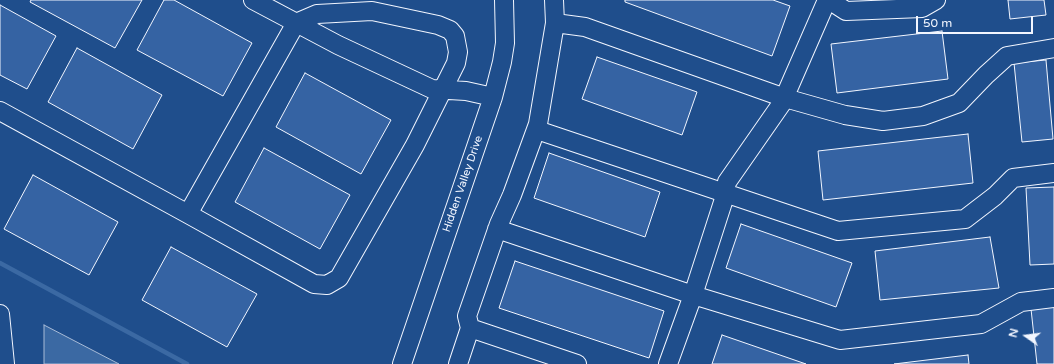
<!DOCTYPE html>
<html>
<head>
<meta charset="utf-8">
<style>
	body { margin:0 }
	#map { position:relative; width:1054px; height:364px; overflow:hidden; background:#1f4e8c; font-family:"Varela Round",sans-serif }
	canvas { display:block }
	.north { position:absolute; left:1006px; top:316px; width:40px; height:40px; -webkit-text-stroke:3px #1f4e8c; paint-order:stroke; rotate:284deg; font-size:11px; font-weight:700; line-height:16px; text-align:center; color:#f2f6ff }
	.north::after { content:''; display:block; margin:auto; width:14px; height:18px; background:#f2f6ff; clip-path:polygon(50% 0,100% 100%,50% 72%,0 100%) }
	.scale { position:absolute; left:916px; top:16px; width:117px; height:18px; box-sizing:border-box; border:2px solid #f2f6ff; border-top:0; padding-left:5px; font-size:12px; line-height:14px; white-space:nowrap; color:#f2f6ff; -webkit-text-stroke:3px #1f4e8c; paint-order:stroke }
</style>
</head>
<body>
<div id="map">
<canvas width="1054" height="364"></canvas>
<div class="north">N</div>
<div class="scale">50 m</div>
</div>
<script>
const context = document.querySelector('canvas').getContext('2d');
context.lineJoin = 'round';
function fillPath(path, color) { context.fillStyle = color; context.fill(path, 'evenodd'); }
const toPath = rows => new Path2D(rows.map(r => 'M' + r).join(''));
function trace(path, color, width, dash) { context.strokeStyle = color; context.lineWidth = width; context.lineCap = dash ? 'butt' : 'round'; context.setLineDash(dash || []); context.stroke(path); }
function write(font, color, halo, rows, align = 'center') {
  context.font = font + ' "Varela Round",sans-serif'; context.lineWidth = 3; context.setLineDash([]); context.textBaseline = 'middle'; context.strokeStyle = halo; context.fillStyle = color; for (const [text, x, y, turn = 0] of rows) {
    context.save(); context.translate(x, y); context.rotate((+turn || 0) * Math.PI / 180); context.textAlign = isNaN(turn) ? turn : align; if (halo) context.strokeText(text, 0, 0); context.fillText(text, 0, 0); context.restore();
  }
}
const water = toPath([
	[44,325,119,364,44,364,44,325]
]);
const stream = toPath([
	[0,263,187,364]
]);
const building = toPath([
	[31,0,142,0,115,48,30,2,31,0],
	[164,0,174,0,252,43,223,96,137,50,164,0],
	[625,0,773,0,790,6,772,56,625,2,625,0],
	[1008,0,1044,0,1046,15,1010,19,1008,0],
	[0,5,56,36,27,89,0,75,0,5],
	[942,31,948,79,837,93,831,44,942,31],
	[77,48,162,95,133,149,48,102,77,48],
	[597,57,697,92,682,135,582,99,597,57],
	[1046,60,1053,139,1022,142,1014,63,1046,60],
	[305,73,391,120,361,174,276,127,305,73],
	[968,134,973,183,823,200,818,151,968,134],
	[264,148,350,195,320,249,235,202,264,148],
	[549,153,660,192,645,237,534,198,549,153],
	[33,175,118,222,89,275,4,229,33,175],
	[1054,187,1054,264,1030,265,1026,188,1054,187],
	[741,224,852,263,836,307,726,268,741,224],
	[990,237,999,288,880,300,875,251,990,237],
	[171,247,257,294,227,347,142,300,171,247],
	[515,261,664,311,649,358,499,308,515,261],
	[1054,306,1054,364,1037,364,1031,309,1054,306],
	[722,335,806,364,712,364,722,335],
	[968,355,969,364,894,364,968,355]
]);
const minor = toPath([
	[253,0,338,45,432,89,466,91,493,97],
	[554,0,555,23,538,124,512,195,499,224,467,316,470,328,577,364],
	[829,0,846,11,922,8,936,0],
	[555,23,585,27,785,98,845,115,883,121,923,116,959,103,986,75,1007,56,1054,48],
	[0,111,188,214,314,284,327,285,339,278,415,145,456,63,458,52,455,36,450,30,438,25,372,11,317,14,296,23,188,214],
	[537,130,838,231,965,219,995,196,1013,178,1054,173],
	[497,229,693,295,840,340,981,324,1021,302,1054,298],
	[0,314,5,364],
	[402,364,493,97,502,62,505,43,504,0],
	[458,364,470,328],
	[668,364,693,295,723,202,727,182,782,103,827,0]
]);
const streetNames = [
	["Hidden Valley Drive",463,184,-71]
];
fillPath(water, '#3b69a3');
trace(water, '#a8bbd7', 1);
trace(stream, '#3b69a3', 4.5);
fillPath(building, '#3563a3');
trace(building, '#f2f6ff', 1);
trace(minor, '#f2f6ff', 20);
trace(minor, '#1f4e8c', 18);
write('11px', '#f2f6ff', '#1f4e8c', streetNames);
</script>
</body>
</html>
